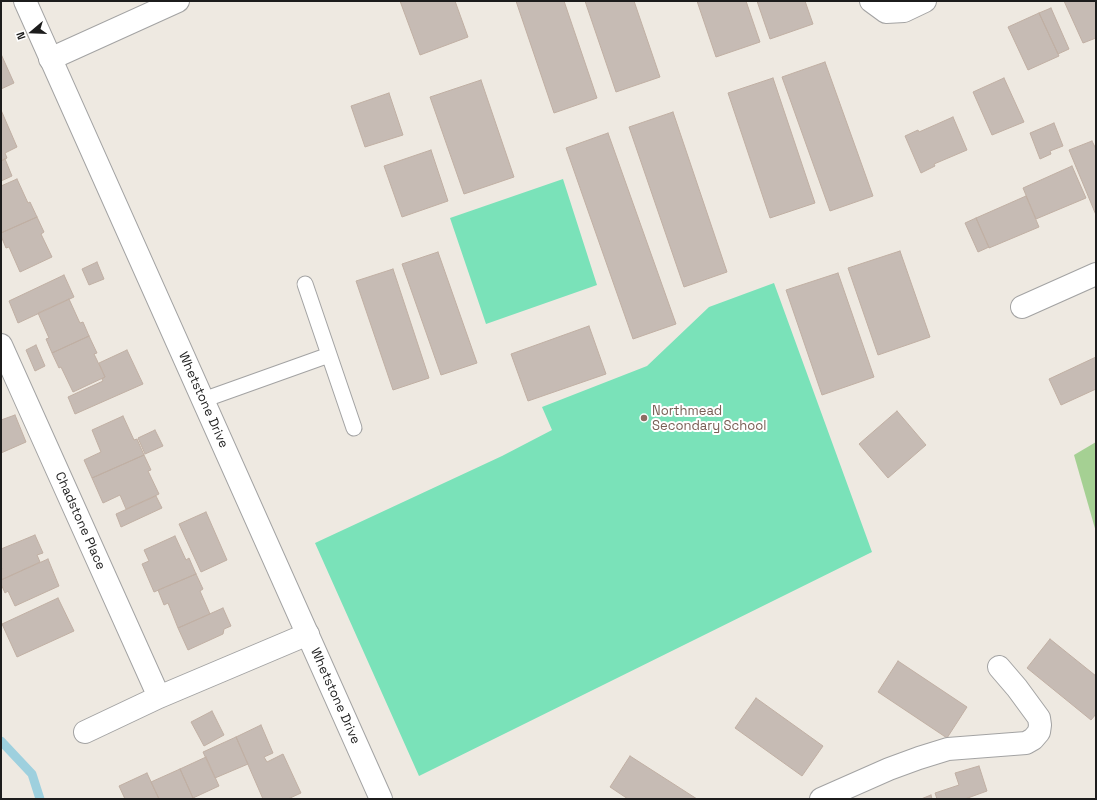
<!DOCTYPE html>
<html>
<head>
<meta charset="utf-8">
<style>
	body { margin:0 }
	#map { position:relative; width:1097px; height:800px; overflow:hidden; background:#eee9e1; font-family:"Space Grotesk",sans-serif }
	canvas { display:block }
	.frame { position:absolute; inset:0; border:2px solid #1c1c1c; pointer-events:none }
	.north { position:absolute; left:12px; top:12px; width:40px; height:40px; -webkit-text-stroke:3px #fff; paint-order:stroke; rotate:251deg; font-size:11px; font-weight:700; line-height:16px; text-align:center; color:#1c1c1c }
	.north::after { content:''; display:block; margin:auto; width:14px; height:18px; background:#1c1c1c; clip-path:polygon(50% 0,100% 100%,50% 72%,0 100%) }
</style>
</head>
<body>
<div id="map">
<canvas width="1097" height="800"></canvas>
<div class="frame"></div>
<div class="north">N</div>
</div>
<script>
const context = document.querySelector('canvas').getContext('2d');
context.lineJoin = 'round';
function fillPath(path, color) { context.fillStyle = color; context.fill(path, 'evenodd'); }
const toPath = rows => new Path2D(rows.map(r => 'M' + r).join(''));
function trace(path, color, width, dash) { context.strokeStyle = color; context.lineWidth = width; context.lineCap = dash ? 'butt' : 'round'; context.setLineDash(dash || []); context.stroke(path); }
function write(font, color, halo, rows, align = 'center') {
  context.font = font + ' "Space Grotesk",sans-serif'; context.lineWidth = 4; context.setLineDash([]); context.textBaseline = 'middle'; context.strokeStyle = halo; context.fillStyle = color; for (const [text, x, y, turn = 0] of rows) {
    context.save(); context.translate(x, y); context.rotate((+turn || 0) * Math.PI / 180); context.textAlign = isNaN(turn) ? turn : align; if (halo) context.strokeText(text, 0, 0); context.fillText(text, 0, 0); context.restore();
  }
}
const forest = toPath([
	[1096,442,1096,532,1074,455]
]);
const pitch = toPath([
	[563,179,597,285,486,324,450,218],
	[774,283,872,552,419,776,315,543,502,456,552,430,542,407,647,366,709,307]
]);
const stream = toPath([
	[1,741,32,774,40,799]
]);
const building = toPath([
	[400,1,455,1,468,37,420,55,400,1],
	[516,1,564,1,597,98,554,113,516,1],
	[585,1,634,1,660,77,616,92,585,1],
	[697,1,746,1,760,42,716,57,697,1],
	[757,1,805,1,813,24,770,39,757,1],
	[1064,1,1096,1,1096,38,1083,43,1064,1],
	[1051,8,1069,49,1058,54,1039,13,1051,8],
	[1039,13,1059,56,1028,70,1008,27,1039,13],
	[1,54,14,83,1,89,1,54],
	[825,62,873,196,830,211,782,77,825,62],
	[773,78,815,203,770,218,728,93,773,78],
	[1004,78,1024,122,992,135,973,92,1004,78],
	[481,80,514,177,464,194,430,97,481,80],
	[389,93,403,135,365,147,351,106,389,93],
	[1,110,17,147,5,153,7,158,1,161,1,110],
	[673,112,727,272,684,287,629,127,673,112],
	[953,117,967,150,934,164,935,166,921,173,905,136,918,130,919,132,953,117],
	[1054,123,1063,146,1050,151,1051,154,1040,159,1030,133,1054,123],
	[608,133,676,324,633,339,566,148,608,133],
	[1092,141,1096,149,1096,215,1069,150,1092,141],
	[431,150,448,201,402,217,384,166,431,150],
	[5,159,12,176,1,181,1,161,5,159],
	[1072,166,1086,198,1036,219,1023,188,1072,166],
	[17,179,28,203,30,202,37,217,1,233,1,186,17,179],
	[1026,196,1039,227,989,248,976,218,1026,196],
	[37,217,44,232,41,234,52,257,20,272,9,247,6,248,1,236,1,233,37,217],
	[976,218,989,247,978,252,965,223,976,218],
	[900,251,930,337,878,355,848,268,900,251],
	[438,252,477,363,441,375,402,264,438,252],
	[97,262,104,279,89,285,82,269,97,262],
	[393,269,429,378,393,390,356,281,393,269],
	[838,273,874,377,822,395,786,290,838,273],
	[64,275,74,297,18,323,9,301,64,275],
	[69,299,79,321,80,323,83,322,89,336,52,353,46,339,49,338,38,313,69,299],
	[589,326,606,374,528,401,511,354,589,326],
	[89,336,97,353,94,354,105,377,73,392,61,367,59,368,52,353,89,336],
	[36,345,45,366,35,371,26,350,36,345],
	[127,350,143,384,75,414,68,397,103,381,102,379,105,377,99,363,127,350],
	[1096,357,1096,389,1061,405,1049,379,1096,357],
	[897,411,926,445,888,478,859,444,897,411],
	[15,415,26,442,1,453,1,420,15,415],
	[123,416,134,440,137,439,144,455,92,478,84,460,101,452,92,430,123,416],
	[155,430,163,446,145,454,138,438,155,430],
	[144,455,151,470,148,471,159,494,126,509,120,495,103,503,92,478,144,455],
	[156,496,162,508,121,527,116,514,156,496],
	[206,512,227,560,201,572,179,524,206,512],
	[35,535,43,553,37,555,40,562,1,580,1,569,2,569,1,566,1,549,35,535],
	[175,536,186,560,189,558,196,574,154,592,142,564,149,561,144,550,175,536],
	[48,559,59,586,15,606,8,591,5,593,1,584,1,580,48,559],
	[196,574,203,589,200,591,210,614,178,628,168,603,164,605,158,590,196,574],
	[58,598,74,631,17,657,2,624,58,598],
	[223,608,231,626,224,629,223,634,188,650,178,628,223,608],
	[1050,639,1096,676,1096,714,1091,720,1027,668,1050,639],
	[898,661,967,707,947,738,878,692,898,661],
	[756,698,823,746,802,776,735,728,756,698],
	[212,711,224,735,204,746,191,722,212,711],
	[261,725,273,753,264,757,267,762,283,754,301,793,288,799,263,799,236,737,261,725],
	[236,737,248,764,215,778,203,752,236,737],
	[630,756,697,799,628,799,610,787,630,756],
	[206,757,219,786,193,798,180,769,206,757],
	[979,766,987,791,965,799,937,799,935,793,959,785,955,773,979,766],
	[180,769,193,798,190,799,159,799,151,782,180,769],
	[147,773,159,799,125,799,119,786,147,773],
	[931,795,932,799,921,799,931,795]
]);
const service = toPath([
	[305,284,354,428],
	[203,400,329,355]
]);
const minor = toPath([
	[871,1,886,12,904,11,925,1],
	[50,59,178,1],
	[1022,307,1096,274],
	[1,345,159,697],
	[85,732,159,697,308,634],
	[821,799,889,769,919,758,948,749,1026,743,1033,739,1039,732,1040,725,1039,718,1017,688,999,667]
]);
const tertiary = toPath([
	[25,1,381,799]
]);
const markers = [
	[644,418,4,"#8d6e63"]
];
const streetNames = [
	["Whetstone Drive",203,400,66],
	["Chadstone Place",80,521,66],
	["Whetstone Drive",335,696,66]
];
const educationNames = [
	["Northmead",652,411],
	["Secondary School",652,426]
];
fillPath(forest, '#a5d093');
fillPath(pitch, '#7ae2b9');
trace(stream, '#9ed0de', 9);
fillPath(building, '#c6bbb4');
trace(building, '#c0afa3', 1);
trace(service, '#a3a3a3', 17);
trace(minor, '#a3a3a3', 24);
trace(tertiary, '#a3a3a3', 24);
trace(service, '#fff', 15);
trace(minor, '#fff', 22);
trace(tertiary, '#fff', 22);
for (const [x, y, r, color] of markers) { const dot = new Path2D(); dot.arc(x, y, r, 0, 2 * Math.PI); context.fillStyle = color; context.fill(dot); trace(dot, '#fff', 1.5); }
write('13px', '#1c1c1c', '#fff', streetNames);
write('13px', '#785e54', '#fff', educationNames, 'left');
</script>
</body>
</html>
